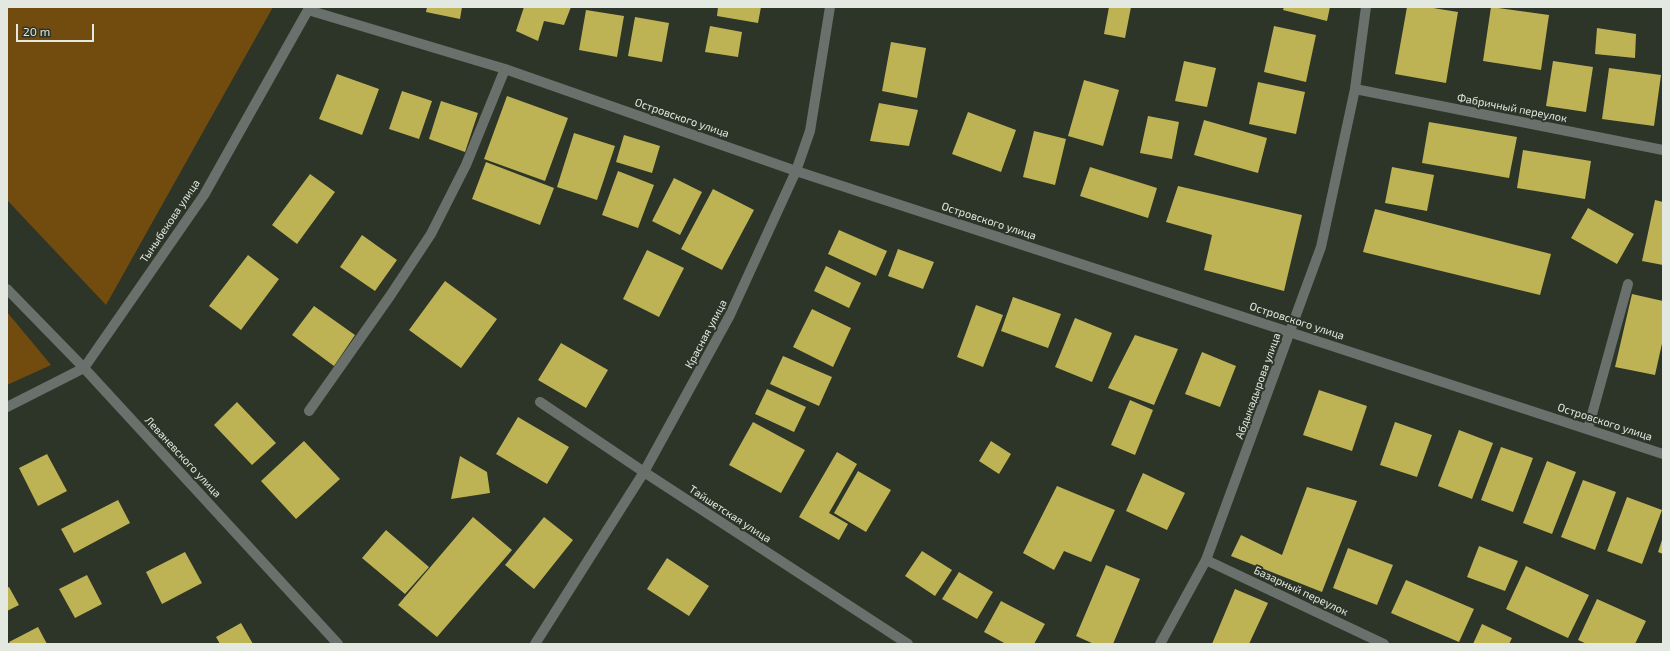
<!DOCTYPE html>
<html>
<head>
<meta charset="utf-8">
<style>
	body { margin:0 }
	#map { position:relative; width:1670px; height:651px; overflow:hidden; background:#2d3428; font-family:"Exo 2",sans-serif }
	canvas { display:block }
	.frame { position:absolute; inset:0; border:8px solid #e3e8e0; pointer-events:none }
	.scale { position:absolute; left:16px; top:24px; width:78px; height:18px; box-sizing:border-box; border:2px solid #e3e8e0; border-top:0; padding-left:5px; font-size:12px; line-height:14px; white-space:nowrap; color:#e3e8e0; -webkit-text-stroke:3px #2d3428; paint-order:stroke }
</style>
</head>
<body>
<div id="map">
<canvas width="1670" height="651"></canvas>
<div class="frame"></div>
<div class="scale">20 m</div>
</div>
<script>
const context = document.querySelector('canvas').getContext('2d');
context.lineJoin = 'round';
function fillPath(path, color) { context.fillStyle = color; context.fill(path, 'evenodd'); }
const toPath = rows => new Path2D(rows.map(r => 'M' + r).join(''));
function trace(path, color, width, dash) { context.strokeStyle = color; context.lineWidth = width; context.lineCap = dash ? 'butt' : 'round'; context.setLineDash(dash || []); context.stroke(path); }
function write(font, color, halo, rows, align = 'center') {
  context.font = font + ' "Exo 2",sans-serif'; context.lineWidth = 4; context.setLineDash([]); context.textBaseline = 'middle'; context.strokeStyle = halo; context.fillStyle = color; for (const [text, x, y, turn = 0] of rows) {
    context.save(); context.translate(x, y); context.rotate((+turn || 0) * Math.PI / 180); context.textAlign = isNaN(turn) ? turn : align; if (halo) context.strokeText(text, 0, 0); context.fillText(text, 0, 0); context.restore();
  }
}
const green = toPath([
	[7,7,273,7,106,305,7,200],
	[7,312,51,365,7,385]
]);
const building = toPath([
	[427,7,462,7,460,19,426,12],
	[524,7,571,7,564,25,544,21,538,41,516,31],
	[718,7,761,7,758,23,717,16],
	[1109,7,1131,7,1125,38,1104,34],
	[1284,7,1330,7,1327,21,1283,10],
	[1407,7,1427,7,1458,12,1446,83,1395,74],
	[1491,7,1549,15,1541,70,1483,61],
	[586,10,624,16,617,57,579,50],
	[635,17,669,23,662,62,628,56],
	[710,26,742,32,738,57,705,52],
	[1274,26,1316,35,1306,82,1264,72],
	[1597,28,1636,34,1635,58,1595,54],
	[891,42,926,48,917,98,882,91],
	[1184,61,1216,68,1207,107,1175,101],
	[1553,61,1593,67,1586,112,1546,106],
	[1609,68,1661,75,1654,126,1602,119],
	[337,74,379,89,362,135,319,119],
	[1084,80,1119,90,1103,146,1068,136],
	[1258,82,1305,92,1296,134,1249,124],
	[402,91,432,101,419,139,389,129],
	[507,96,568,118,545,181,484,159],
	[441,101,478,113,465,152,429,139],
	[879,103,918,110,909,146,870,141],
	[968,112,1016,130,1001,172,952,154],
	[1148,116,1179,122,1172,159,1140,153],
	[1204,120,1267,138,1258,173,1194,155],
	[1429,122,1517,137,1509,178,1422,163],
	[1034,131,1066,139,1055,185,1023,177],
	[574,133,615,146,597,200,557,187],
	[624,135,660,146,652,173,616,162],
	[1523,150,1591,161,1585,199,1517,188],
	[486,162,554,188,540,225,472,199],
	[1090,167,1157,188,1148,218,1080,196],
	[1392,167,1434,175,1427,211,1385,203],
	[618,171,654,185,638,228,602,215],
	[310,174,335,192,297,244,272,225],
	[674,178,702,192,680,235,652,221],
	[1178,186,1302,215,1284,291,1204,270,1212,235,1166,222],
	[713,189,754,210,722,270,681,249],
	[1655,200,1663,202,1663,265,1642,261],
	[1588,208,1634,234,1617,264,1571,238],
	[1375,209,1551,254,1540,295,1363,252],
	[839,230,887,251,876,276,828,254],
	[362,235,397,260,375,291,340,267],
	[898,249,934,262,923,289,888,276],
	[647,250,684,268,659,317,623,299],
	[248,255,279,279,241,330,209,306],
	[826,266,861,283,849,308,814,291],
	[445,281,497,319,461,368,409,330],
	[1632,294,1663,301,1663,339,1655,375,1615,367],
	[1013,297,1061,314,1048,348,1001,331],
	[976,305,1003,315,983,367,957,357],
	[314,306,355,335,334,366,292,335],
	[812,309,851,328,833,367,793,347],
	[1075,318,1112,333,1092,382,1055,367],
	[1135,335,1178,349,1154,405,1108,388],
	[561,343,608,370,586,408,538,380],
	[1202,352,1236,366,1220,407,1185,394],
	[783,356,832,377,819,406,770,384],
	[767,389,806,407,794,432,755,414],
	[1319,390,1367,406,1352,451,1303,435],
	[1130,400,1153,410,1135,455,1111,445],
	[237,402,276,443,252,465,214,425],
	[518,417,569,447,547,484,496,454],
	[753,422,805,450,781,493,729,465],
	[1395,422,1432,435,1417,477,1380,465],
	[1459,430,1493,443,1472,499,1438,486],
	[304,441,340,479,296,519,261,481],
	[991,441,1011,454,999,474,979,461],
	[1501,447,1533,458,1513,512,1481,500],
	[837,452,857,464,829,513,848,524,839,540,799,517],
	[47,454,67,491,38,506,19,468],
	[460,456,487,472,490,493,451,499],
	[1547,461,1576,472,1552,534,1523,523],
	[858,471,891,490,866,532,834,513],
	[1143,473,1185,493,1167,530,1126,511],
	[1583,480,1616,492,1595,550,1561,537],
	[1057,486,1115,510,1091,562,1064,551,1054,570,1023,553],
	[1307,487,1357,501,1322,592,1231,556,1241,535,1282,555],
	[1627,497,1662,510,1642,564,1607,551],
	[118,500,130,523,74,553,61,529],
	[473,517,512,550,437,637,398,605],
	[544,517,573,540,534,589,505,565],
	[386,530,429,567,405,594,362,558],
	[1663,537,1663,554,1658,552],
	[1479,546,1518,561,1505,591,1467,577],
	[1348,548,1393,565,1377,605,1333,588],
	[922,551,952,570,935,596,905,576],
	[185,552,202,583,162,604,146,572],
	[667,558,709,586,689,616,647,589],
	[1106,565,1140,579,1113,644,1094,644,1076,636],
	[1526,566,1589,595,1568,638,1506,609],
	[959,572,993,592,977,619,942,599],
	[87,575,102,604,75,618,59,589],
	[1406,580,1474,609,1459,642,1391,613],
	[9,587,19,605,7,611,7,588],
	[1235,589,1268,603,1249,644,1212,644],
	[1597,599,1646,621,1635,644,1587,644,1578,640],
	[1001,601,1045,624,1034,644,1006,644,984,632],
	[241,623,253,644,220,644,216,637],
	[1482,624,1512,638,1509,644,1473,644],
	[38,627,47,644,10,644,9,642]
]);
const minor = toPath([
	[308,10,505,69,796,171,1663,454],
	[1355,89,1663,150],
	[7,289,84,368,338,644],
	[540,402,644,472,908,644],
	[7,407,84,368,204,195,308,10,309,7],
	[309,411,390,296,431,234,466,165,505,69],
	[1588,429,1628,284],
	[1206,560,1384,644],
	[535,644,644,472,730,315,796,171,810,131,830,7],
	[1160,644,1206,560,1321,247,1355,89,1366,7]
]);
const streetNames = [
	["Фабричный переулок",1512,108,11],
	["Островского улица",682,118,19],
	["Тыныбекова улица",170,221,-56],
	["Островского улица",989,221,18],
	["Островского улица",1297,321,18],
	["Красная улица",706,334,-62],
	["Абдыкадырова улица",1258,386,-70],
	["Островского улица",1605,422,18],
	["Леваневского улица",183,457,47],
	["Тайшетская улица",730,514,33],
	["Базарный переулок",1301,591,25]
];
fillPath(green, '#724c0e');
fillPath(building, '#beb354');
trace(minor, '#6a716d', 10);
write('11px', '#e3e8e0', '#2d3428', streetNames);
</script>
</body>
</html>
